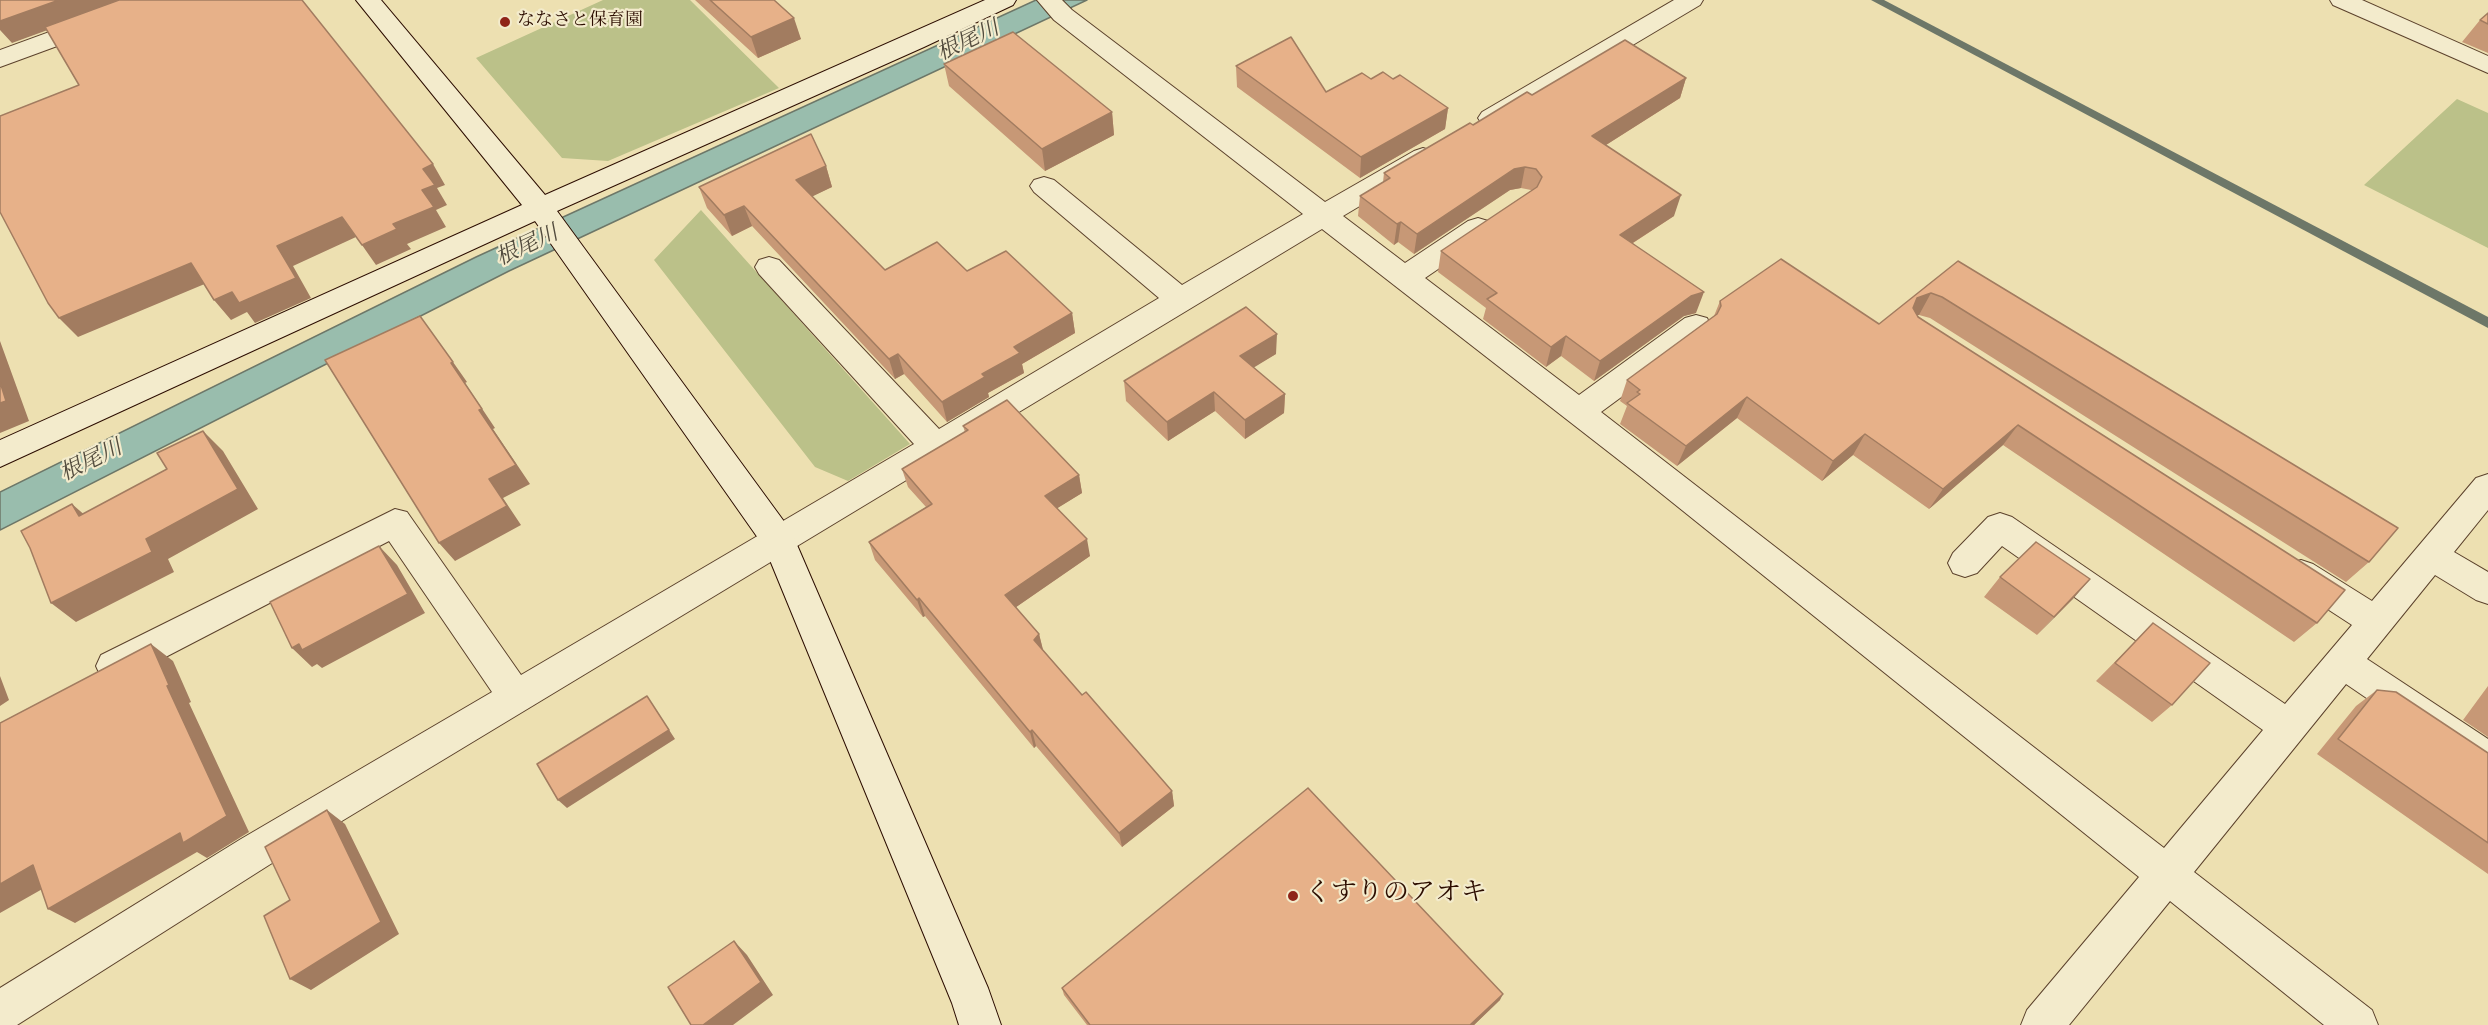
<!DOCTYPE html>
<html>
<head>
<meta charset="utf-8">
<style>
	body { margin:0 }
	canvas { display:block; background:#ede0b1 }
</style>
</head>
<body>
<canvas width="2488" height="1025"></canvas>
<script>
const context = document.querySelector('canvas').getContext('2d');
context.lineJoin = 'round';
function fillPath(path, color) { context.fillStyle = color; context.fill(path, 'evenodd'); }
const toPath = rows => new Path2D(rows.map(r => 'M' + r).join(''));
function trace(path, color, width, dash) { context.strokeStyle = color; context.lineWidth = width; context.lineCap = dash ? 'butt' : 'round'; context.setLineDash(dash || []); context.stroke(path); }
function write(font, color, halo, rows, align = 'center') {
  context.font = font + ' "Sorts Mill Goudy","Noto Serif JP",serif'; context.lineWidth = 4.5; context.setLineDash([]); context.textBaseline = 'middle'; context.strokeStyle = halo; context.fillStyle = color; for (const [text, x, y, turn = 0] of rows) {
    context.save(); context.translate(x, y); context.rotate((+turn || 0) * Math.PI / 180); context.textAlign = isNaN(turn) ? turn : align; if (halo) context.strokeText(text, 0, 0); context.fillText(text, 0, 0); context.restore();
  }
}
const green = toPath([
	[603,0,690,0,779,88,608,161,562,158,476,58],
	[2457,99,2488,113,2488,248,2364,185],
	[701,210,910,444,848,481,815,467,654,260]
]);
const water = toPath([
	[1036,0,1087,0,509,271,0,530,0,492,476,257,1036,0]
]);
const stream = toPath([
	[1871,0,1884,0,2488,317,2488,328,1871,0]
]);
const street = toPath([
	[137,0,172,0,169,5,0,67,0,50,137,0],
	[1037,0,1062,0,1072,10,1325,202,1414,151,1423,148,1432,151,1436,157,1432,163,1343,216,1405,263,1468,221,1478,218,1488,221,1492,228,1488,235,1425,278,1579,395,1685,318,1696,315,1707,318,1711,326,1707,334,1601,412,2164,848,2263,730,2002,546,1977,573,1965,577,1953,573,1948,563,1953,553,1988,517,2000,513,2012,517,2285,704,2352,625,2289,584,2284,574,2289,564,2301,560,2313,564,2372,601,2476,478,2488,474,2488,510,2454,552,2488,572,2488,604,2476,600,2435,575,2367,659,2488,739,2488,777,2475,772,2346,684,2194,872,2372,1010,2378,1025,2324,1025,2170,901,2069,1025,2021,1025,2027,1010,2139,877,1642,478,1322,229,269,865,17,1025,0,1025,0,988,241,839,492,692,389,541,127,677,114,682,101,677,96,666,101,655,395,509,407,512,521,675,914,444,759,274,755,267,759,260,769,257,779,260,939,429,1159,298,1034,192,1030,186,1034,180,1044,177,1054,180,1182,285,1303,214,1054,20,1037,0],
	[1674,0,1703,0,1700,5,1500,124,1491,126,1482,124,1478,118,1482,112,1674,0],
	[2330,0,2362,0,2488,56,2488,73,2333,5,2330,0]
]);
const secondary = toPath([
	[356,0,381,0,545,195,985,0,1016,0,1013,5,924,47,557,211,791,531,988,988,1001,1025,959,1025,952,1003,765,548,535,221,0,467,0,440,522,205,356,0]
]);
const wall = toPath([
	[695,0,774,0,801,39,758,58],
	[2488,13,2488,53,2462,42,2480,20],
	[944,64,1112,112,1114,135,1045,171,949,86],
	[1236,66,1326,92,1371,79,1393,79,1448,108,1445,129,1360,178,1237,87],
	[1686,78,1680,98,1606,145,1674,216,1633,243,1696,313,1684,316,1594,381,1561,356,1546,367,1483,319,1486,308,1438,272,1441,251,1532,190,1531,190,1521,188,1510,190,1414,254,1398,242,1394,245,1358,216,1360,196,1383,182,1384,173,1473,125],
	[826,166,832,187,812,196,885,270,967,271,1072,313,1075,333,1022,364,1024,373,988,393,989,397,947,422,904,374,895,379,752,226,732,236,707,208,699,187],
	[1958,261,2369,562,2346,582,1930,318,1919,315,1917,315,2317,623,2294,642,2003,445,1929,509,1853,455,1822,481,1737,418,1677,466,1620,424,1627,406,1620,401,1627,380,1714,316,1720,301,1879,324],
	[1276,354,1253,367,1285,394,1284,413,1245,439,1215,411,1168,441,1126,401,1124,381],
	[963,426,1079,475,1082,493,1057,508,1090,556,1016,607,1039,634,1043,650,1082,695,1172,791,1174,806,1122,847,1036,746,1034,748,925,616,923,617,875,560,869,542,926,507,908,487,902,469,965,432],
	[2000,577,2090,579,2037,635,1984,597],
	[2153,623,2172,705,2152,722,2096,681],
	[2488,686,2488,737,2463,720],
	[2377,690,2488,753,2488,874,2317,754,2356,706],
	[1062,988,1500,1000,1474,1025,1087,1025,1064,995]
]);
const shadedWall = toPath([
	[59,0,130,0,12,43,0,30,0,21],
	[794,18,801,39,758,58,751,37],
	[1686,78,1680,98,1587,157,1592,136],
	[1448,108,1445,129,1360,178,1361,157],
	[1112,112,1114,135,1045,171,1042,149],
	[433,164,445,185,437,188,447,205,436,210,446,227,407,244,411,249,376,265,362,245,393,224,423,169],
	[826,166,832,187,803,201,796,180],
	[1525,167,1521,188,1510,190,1414,254,1417,234,1514,169],
	[1681,195,1674,216,1614,255,1620,235],
	[744,206,752,226,732,236,724,215],
	[342,217,356,237,293,266,311,298,255,323,247,312,231,320,214,300,232,292,277,246],
	[1401,222,1398,242,1394,245,1397,224],
	[191,263,207,283,78,337,59,318],
	[1704,292,1696,313,1684,316,1594,381,1600,361,1691,296],
	[1931,293,1919,315,1905,319,1917,298],
	[1072,313,1075,333,1022,364,1024,373,988,393,989,397,947,422,942,402,982,374,1014,347],
	[1277,334,1276,354,1240,376,1240,356],
	[1566,336,1561,356,1546,367,1551,347],
	[0,341,29,421,0,433],
	[898,354,904,374,895,379,889,359],
	[453,362,467,382,465,383,495,428,493,429,530,484,503,498,521,525,455,561,439,543,489,479,451,363],
	[1214,392,1215,411,1168,441,1167,422],
	[1285,394,1284,413,1245,439,1245,420],
	[1747,397,1737,418,1677,466,1686,446],
	[2018,425,2003,445,1929,509,1943,489],
	[203,431,223,451,258,509,168,559,174,572,76,622,51,603,146,539],
	[1865,434,1853,455,1822,481,1833,461],
	[1079,475,1082,493,1048,514,1045,496],
	[72,504,95,524,79,516],
	[1087,539,1090,556,1009,612,1005,595],
	[379,546,397,565,425,613,322,668,317,664,312,667,292,648],
	[2090,579,2073,599,2037,635,2054,617],
	[919,598,925,616,923,617,917,600],
	[1039,634,1043,650,1034,640],
	[151,644,173,661,191,702,189,703,249,832,207,858,197,852,75,923,48,909,167,686],
	[0,676,9,700,0,706],
	[647,696,675,739,567,808,558,800],
	[1032,730,1036,746,1034,748,1030,732],
	[1172,791,1174,806,1122,847,1119,833],
	[327,810,345,824,399,934,311,990,290,979],
	[33,865,60,879,0,913,0,884],
	[734,941,747,955,773,995,733,1025,703,1025],
	[1503,994,1500,1000,1474,1025,1470,1025]
]);
const building = toPath([
	[0,0,59,0,0,21,0,0],
	[119,0,302,0,433,164,423,169,435,185,422,190,434,207,393,224,397,229,362,245,342,217,277,246,296,278,239,303,232,292,214,300,191,263,59,318,48,303,0,212,0,116,79,85,45,27,119,0],
	[710,0,774,0,794,18,751,37,710,0],
	[2488,13,2488,24,2480,20,2488,13],
	[1013,32,1112,112,1042,149,944,64,1013,32],
	[1291,37,1326,92,1362,73,1371,79,1383,72,1393,79,1400,75,1448,108,1361,157,1236,66,1291,37],
	[1625,40,1686,78,1592,136,1681,195,1620,235,1704,292,1691,296,1600,361,1566,336,1551,347,1487,299,1497,293,1441,251,1537,187,1542,177,1536,169,1525,167,1514,169,1417,234,1401,222,1397,224,1360,196,1390,178,1384,173,1470,123,1473,125,1527,92,1532,95,1625,40],
	[811,134,826,166,796,180,885,270,937,242,967,271,1006,251,1072,313,1014,347,1020,353,982,374,985,377,942,402,898,354,889,359,744,206,724,215,699,187,811,134],
	[1781,259,1879,324,1958,261,2398,528,2369,562,1942,297,1931,293,1917,298,1913,308,1918,317,2345,590,2317,623,2018,425,1943,489,1865,434,1833,461,1747,397,1686,446,1627,403,1640,394,1637,392,1640,390,1627,380,1717,314,1721,306,1720,301,1781,259],
	[1246,307,1277,334,1240,356,1285,394,1245,420,1214,392,1167,422,1124,381,1246,307],
	[420,316,453,362,451,363,482,409,479,410,516,465,489,479,507,506,439,543,325,360,420,316],
	[0,382,6,401,0,403,0,382],
	[1007,400,1079,475,1045,496,1087,539,1005,595,1039,634,1034,640,1082,695,1086,692,1172,791,1119,833,1032,730,1030,732,919,598,917,600,869,542,932,504,902,469,968,430,963,426,1007,400],
	[203,431,238,489,146,539,152,552,51,603,30,548,21,531,72,504,79,516,167,469,157,453,203,431],
	[2036,542,2090,579,2054,617,2000,577,2036,542],
	[379,546,408,594,302,650,299,644,292,648,270,602,379,546],
	[2153,623,2210,663,2172,705,2115,663,2153,623],
	[151,644,169,685,167,686,227,816,183,843,180,833,48,909,33,865,0,884,0,723,151,644],
	[2377,690,2396,692,2488,753,2488,843,2338,739,2377,690],
	[647,696,669,730,558,800,537,764,647,696],
	[1308,788,1503,994,1470,1025,1090,1025,1062,988,1308,788],
	[327,810,381,922,290,979,264,916,290,900,265,847,327,810],
	[734,941,761,982,703,1025,691,1025,668,987,734,941]
]);
const markers = [
	[505,22,6,"#8f2418"],
	[1293,896,6,"#8f2418"]
];
const farPoinames = [
	["ななさと保育園",517,22]
];
const waterNames = [
	["根尾川",969,43,-25],
	["根尾川",528,248,-25],
	["根尾川",92,463,-26]
];
const nearPoinames = [
	["くすりのアオキ",1305,896]
];
fillPath(green, '#bbc189');
fillPath(water, '#99bdad');
trace(water, '#6d7768', 1.5);
fillPath(stream, '#6d7768');
trace(street, '#5c422c', 2);
trace(secondary, '#2c0d00', 2);
fillPath(street, '#f3ebcc');
fillPath(secondary, '#f3ebcc');
fillPath(wall, '#c79876');
fillPath(shadedWall, '#a27c60');
fillPath(building, '#e7b189');
trace(building, '#a27c60', 1.5);
for (const [x, y, r, color] of markers) { const dot = new Path2D(); dot.arc(x, y, r, 0, 2 * Math.PI); context.fillStyle = color; context.fill(dot); trace(dot, '#f3ebcc', 2); }
write('18px', '#2c0d00', '#f3ebcc', farPoinames, 'left');
write('italic 22px', '#524b3d', '#f3ebcc', waterNames);
write('26px', '#2c0d00', '#f3ebcc', nearPoinames, 'left');
</script>
</body>
</html>
